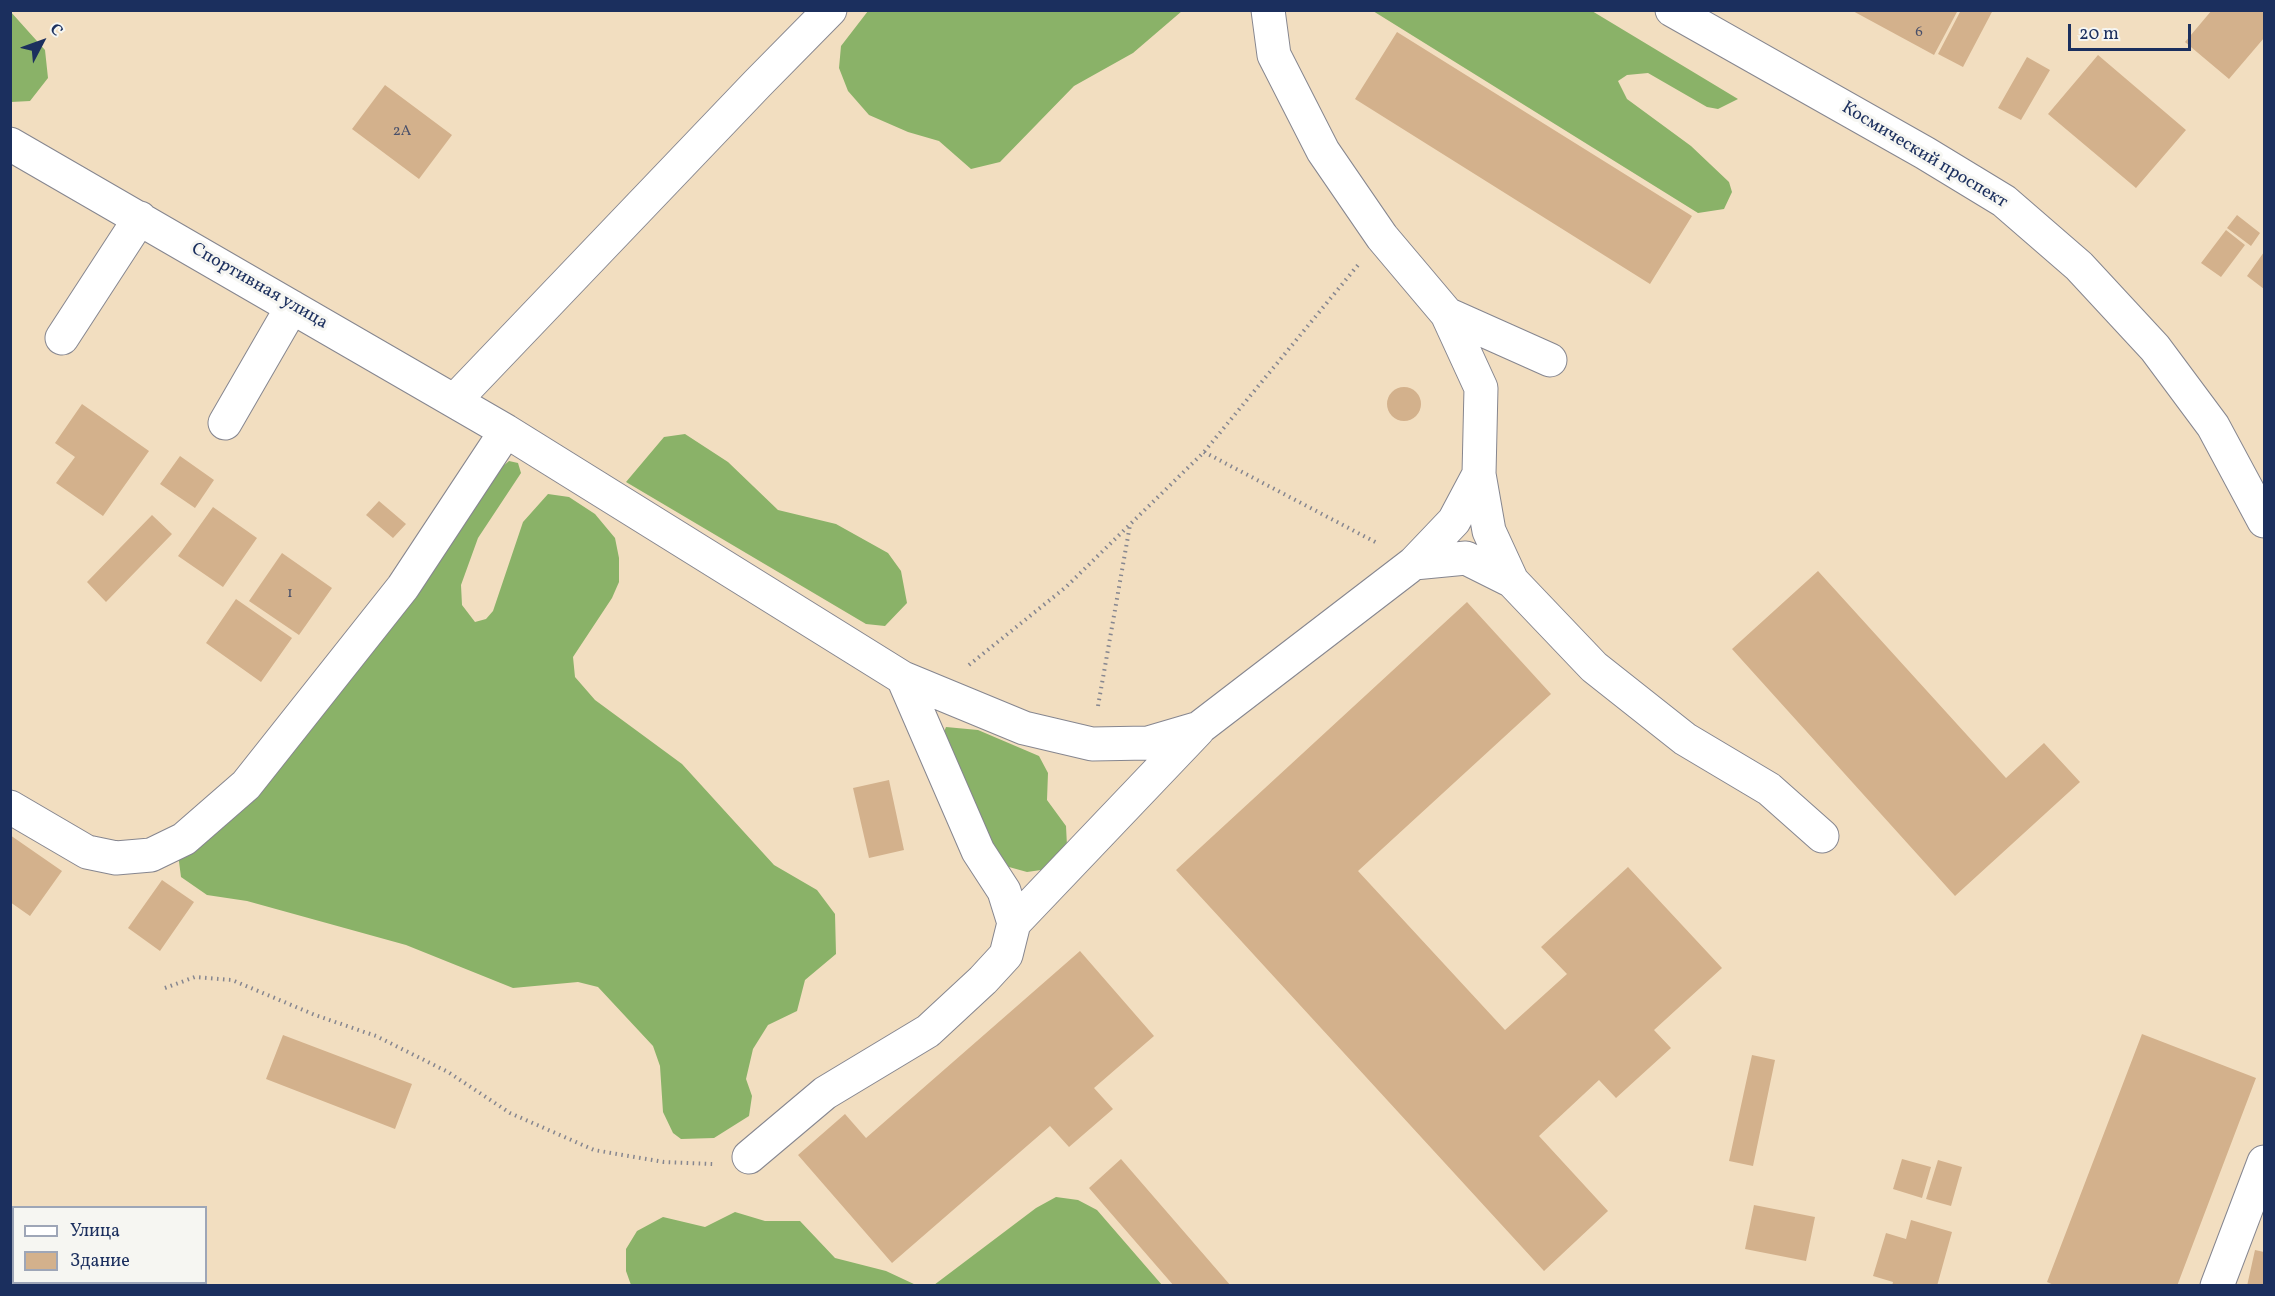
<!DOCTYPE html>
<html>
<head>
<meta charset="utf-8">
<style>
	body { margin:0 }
	#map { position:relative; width:2275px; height:1296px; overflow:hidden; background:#f2dec0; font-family:Vollkorn,serif }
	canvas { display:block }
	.frame { position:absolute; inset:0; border:12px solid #1b2f5e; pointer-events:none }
	.legend { position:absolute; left:12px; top:1206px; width:195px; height:78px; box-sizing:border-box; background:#f6f6f2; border:2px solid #9ea6b7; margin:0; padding:8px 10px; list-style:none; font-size:18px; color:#1b2f5e }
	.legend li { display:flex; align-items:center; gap:12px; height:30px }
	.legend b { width:30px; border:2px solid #9ea6b7 }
	.north { position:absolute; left:12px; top:12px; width:60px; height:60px; -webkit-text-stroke:4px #f6f6f2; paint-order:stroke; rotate:49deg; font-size:16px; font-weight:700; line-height:24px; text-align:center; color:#1b2f5e }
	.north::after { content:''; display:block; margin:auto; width:21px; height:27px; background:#1b2f5e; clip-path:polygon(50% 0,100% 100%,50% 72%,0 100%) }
	.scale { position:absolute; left:2068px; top:24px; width:123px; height:27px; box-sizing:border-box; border:3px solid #1b2f5e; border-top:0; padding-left:8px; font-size:18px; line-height:21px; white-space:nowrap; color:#1b2f5e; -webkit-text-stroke:4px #f6f6f2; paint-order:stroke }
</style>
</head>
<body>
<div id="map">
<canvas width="2275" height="1296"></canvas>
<div class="frame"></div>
<ul class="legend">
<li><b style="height:8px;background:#fff"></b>Улица</li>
<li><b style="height:16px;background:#d3b18c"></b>Здание</li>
</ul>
<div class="north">С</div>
<div class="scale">20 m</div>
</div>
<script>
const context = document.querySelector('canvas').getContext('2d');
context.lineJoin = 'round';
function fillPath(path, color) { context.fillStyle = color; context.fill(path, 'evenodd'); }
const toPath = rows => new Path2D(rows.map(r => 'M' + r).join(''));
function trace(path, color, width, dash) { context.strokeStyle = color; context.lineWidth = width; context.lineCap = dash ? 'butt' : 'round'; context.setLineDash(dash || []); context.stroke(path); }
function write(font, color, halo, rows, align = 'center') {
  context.font = font + ' Vollkorn,serif'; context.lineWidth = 6; context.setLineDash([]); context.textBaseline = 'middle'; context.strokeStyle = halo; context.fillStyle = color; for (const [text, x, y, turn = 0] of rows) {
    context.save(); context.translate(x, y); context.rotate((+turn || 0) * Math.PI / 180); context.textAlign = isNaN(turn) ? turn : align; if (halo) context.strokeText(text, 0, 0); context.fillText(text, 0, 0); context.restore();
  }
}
const forest = toPath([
	[10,11,45,50,48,78,30,101,11,102],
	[868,11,868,10,1182,11,1133,53,1074,86,1000,162,971,169,939,141,908,132,869,115,848,91,839,68,841,46],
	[1373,11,1592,11,1738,99,1718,109,1707,107,1648,73,1627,75,1618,81,1627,99,1691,146,1729,182,1732,192,1724,209,1698,213],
	[685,434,728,462,778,510,836,524,888,553,901,571,907,603,885,626,866,624,626,482,664,437],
	[509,461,518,463,521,473,478,538,461,585,462,605,475,622,486,619,493,611,523,522,548,494,569,497,595,514,615,538,619,558,619,582,612,598,573,657,575,677,595,700,682,764,774,865,817,890,835,914,836,954,805,980,797,1011,768,1025,753,1049,746,1079,752,1096,749,1116,714,1138,681,1139,673,1133,663,1112,660,1066,653,1046,598,987,578,982,513,988,406,945,247,901,207,895,181,877,178,854,489,478],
	[946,727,978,730,1039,756,1048,773,1047,800,1066,826,1067,846,1041,870,1027,872,1009,867,974,823,941,739],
	[1056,1197,1078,1200,1097,1210,1162,1285,934,1285,1036,1208],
	[735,1212,765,1221,800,1221,835,1258,886,1271,916,1285,631,1285,626,1271,626,1249,637,1231,663,1217,705,1227]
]);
const building = toPath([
	[1851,10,1958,10,1934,55],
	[1961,10,1993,10,1963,67,1938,54],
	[2212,10,2264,10,2264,38,2229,79,2185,42],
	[1397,32,1692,216,1650,284,1355,99],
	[2098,55,2186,130,2136,188,2048,114],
	[2027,57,2050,70,2021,120,1998,108],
	[385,85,452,135,419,179,352,129],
	[2237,215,2260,233,2251,246,2227,228],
	[2226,230,2245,245,2221,277,2201,263],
	[2264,252,2264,289,2247,276],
	'1387 404a17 17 0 1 1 34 0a17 17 0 1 1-34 0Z',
	[82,404,149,451,103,516,56,483,75,457,55,443],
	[180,456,214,480,195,508,160,484],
	[379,501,406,524,393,538,366,515],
	[213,507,257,538,223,587,178,556],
	[152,515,172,534,106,602,87,582],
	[282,553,332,588,299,635,249,601],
	[1818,571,2006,778,2044,743,2080,782,1955,896,1732,649],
	[236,599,292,638,261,682,206,643],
	[1467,602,1551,694,1358,871,1505,1030,1567,974,1541,947,1628,867,1722,968,1654,1030,1671,1048,1616,1098,1599,1080,1539,1136,1608,1211,1544,1271,1176,870],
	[889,780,904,850,869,858,853,788],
	[10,835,62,871,30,916,10,902],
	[162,880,194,902,160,951,128,928],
	[1080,951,1154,1036,1094,1088,1113,1109,1069,1147,1050,1126,892,1263,798,1155,845,1114,866,1138],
	[2142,1034,2256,1078,2177,1286,2056,1286,2047,1282],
	[283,1035,412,1084,395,1129,266,1079],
	[1752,1055,1775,1060,1753,1166,1729,1161],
	[1121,1159,1231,1286,1174,1286,1089,1188],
	[1902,1159,1931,1167,1922,1198,1893,1189],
	[1938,1160,1962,1167,1951,1206,1926,1199],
	[1754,1205,1815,1217,1806,1261,1745,1249],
	[1911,1220,1952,1232,1937,1286,1892,1286,1893,1282,1873,1276,1886,1233,1906,1239],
	[2255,1250,2264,1252,2264,1286,2247,1286]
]);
const path = toPath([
	[1204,452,1379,544],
	[969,665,1066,587,1204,452,1358,265],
	[1098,706,1130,525],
	[165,988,195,977,232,980,315,1015,376,1036,448,1072,510,1113,594,1150,664,1162,713,1164]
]);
const minor = toPath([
	[1268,10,1274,55,1323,151,1382,237,1447,314,1481,388,1479,474,1454,521,1414,563],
	[1672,10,1925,153,2004,201,2079,266,2155,348,2213,426,2264,521],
	[10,144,506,431,903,678,1024,728,1092,744,1148,743,1199,728,1414,563,1466,558,1512,581,1594,667,1685,739,1769,789,1822,836],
	[1447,314,1550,360],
	[62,338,140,218],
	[455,400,758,83,830,10],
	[225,423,292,307],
	[1479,474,1489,531,1512,581],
	[10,807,87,852,116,858,151,855,184,839,246,785,403,587,506,431],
	[1014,923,1198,730],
	[749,1157,825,1093,928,1031,983,980,1006,955,1014,923,1004,891,978,851,903,678],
	[2217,1286,2264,1162]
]);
const numberNames = [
	["6",1919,33],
	["2А",402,132],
	["1",290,594]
];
const streetNames = [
	["Космический проспект",1924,156,31],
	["Спортивная улица",259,287,30]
];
fillPath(forest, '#8ab268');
fillPath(building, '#d3b18c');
trace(minor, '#86868f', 35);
trace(path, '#86868f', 4, [1.5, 4.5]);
trace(minor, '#fff', 33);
write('15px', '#49506a', null, numberNames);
write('18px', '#1b2f5e', '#f6f6f2', streetNames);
</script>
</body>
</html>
